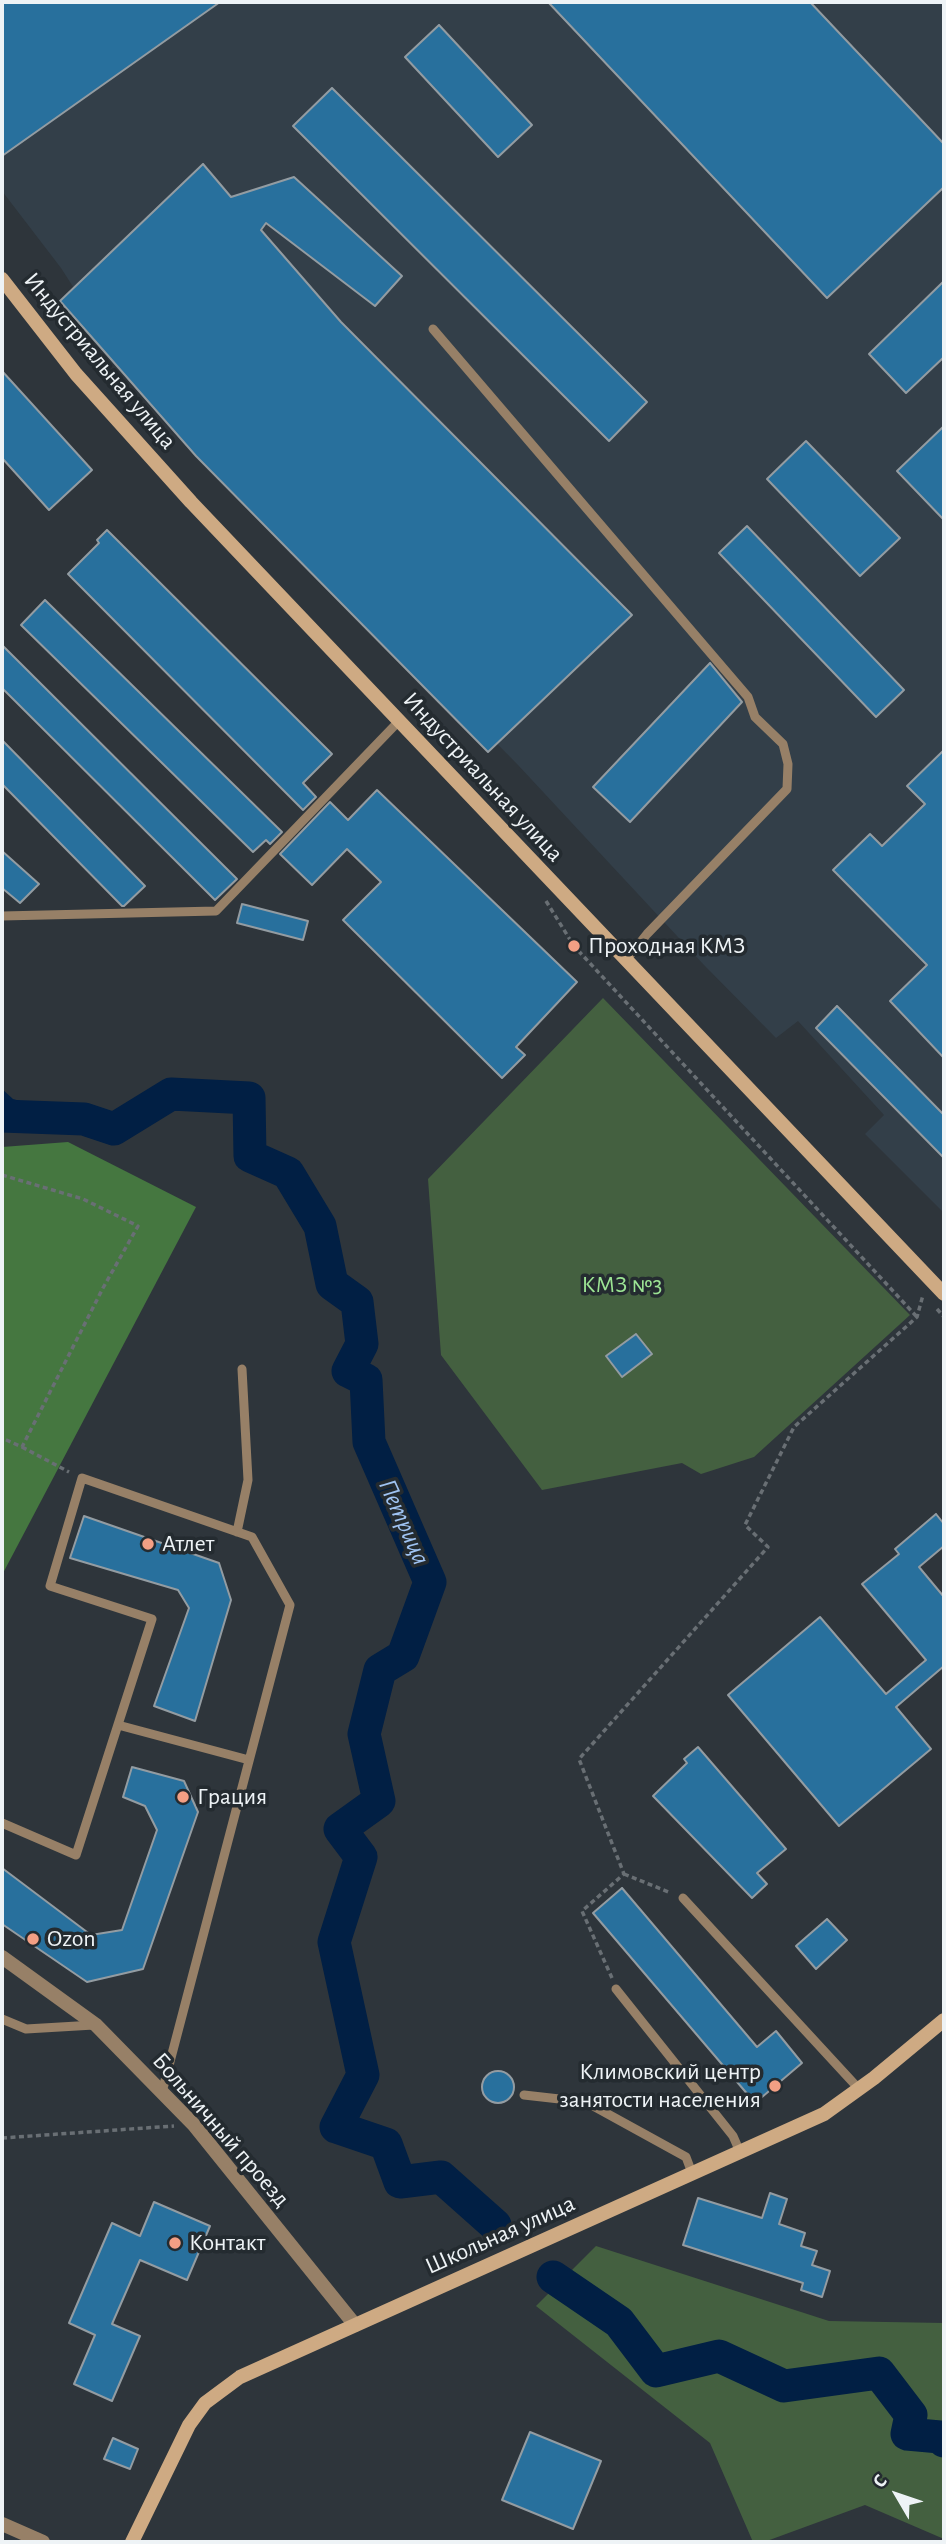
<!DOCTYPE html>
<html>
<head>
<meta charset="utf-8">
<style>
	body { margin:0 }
	#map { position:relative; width:946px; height:2544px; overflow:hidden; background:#2e353b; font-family:"Alegreya Sans",sans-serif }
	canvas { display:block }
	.frame { position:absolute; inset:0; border:4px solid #eef3f6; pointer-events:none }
	.north { position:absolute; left:862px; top:2460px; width:70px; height:70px; -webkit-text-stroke:5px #242b30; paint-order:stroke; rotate:309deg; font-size:19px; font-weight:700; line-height:28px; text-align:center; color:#eef3f6 }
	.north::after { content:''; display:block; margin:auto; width:24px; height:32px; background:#eef3f6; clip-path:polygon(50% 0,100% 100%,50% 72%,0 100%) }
</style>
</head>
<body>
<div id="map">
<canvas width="946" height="2544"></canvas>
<div class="frame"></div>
<div class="north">С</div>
</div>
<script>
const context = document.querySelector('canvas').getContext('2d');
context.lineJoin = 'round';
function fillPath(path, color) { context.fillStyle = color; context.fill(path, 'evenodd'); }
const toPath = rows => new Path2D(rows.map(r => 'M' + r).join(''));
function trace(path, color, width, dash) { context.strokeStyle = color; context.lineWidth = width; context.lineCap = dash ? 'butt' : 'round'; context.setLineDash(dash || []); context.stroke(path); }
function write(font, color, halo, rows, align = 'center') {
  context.font = font + ' "Alegreya Sans",sans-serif'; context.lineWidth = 7; context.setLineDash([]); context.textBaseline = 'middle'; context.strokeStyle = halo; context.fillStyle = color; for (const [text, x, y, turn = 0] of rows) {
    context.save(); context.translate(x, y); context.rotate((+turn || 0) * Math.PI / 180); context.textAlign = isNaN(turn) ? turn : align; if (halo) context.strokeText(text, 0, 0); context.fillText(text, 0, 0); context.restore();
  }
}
const built = toPath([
	[2,2,944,2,944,1213,865,1134,884,1115,798,1021,776,1038,704,965,518,765,209,451,88,310,61,268,2,191]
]);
const green = toPath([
	[603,998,910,1315,754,1457,701,1474,682,1463,542,1490,441,1355,428,1179],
	[596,2246,829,2321,944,2323,944,2539,865,2505,764,2542,753,2542,710,2443,536,2306]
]);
const forest = toPath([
	[68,1142,196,1207,2,1575,2,1147]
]);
const water = toPath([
	[2,1089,13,1099,84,1119,2,1131]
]);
const river = toPath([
	[2,1116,84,1119,114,1129,171,1094,249,1098,250,1156,288,1173,320,1226,332,1284,357,1302,362,1344,348,1371,366,1380,369,1442,430,1582,403,1656,380,1670,364,1734,379,1801,340,1829,361,1857,334,1942,363,2075,336,2127,386,2144,400,2182,441,2177,495,2225],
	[553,2277,619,2322,656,2371,719,2356,784,2386,879,2373,911,2415,907,2434,940,2437,944,2441]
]);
const building = toPath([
	[2,2,220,2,2,156,2,2],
	[548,2,810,2,944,144,944,187,827,298,548,2],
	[439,25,532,125,498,157,405,57,439,25],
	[332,88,647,402,609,441,293,126,332,88],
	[203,164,231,197,294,177,402,276,375,306,266,223,261,230,341,322,632,615,488,752,196,456,60,301,203,164],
	[944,281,944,357,906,393,869,354,944,281],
	[2,371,92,470,49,510,2,458,2,371],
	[944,426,944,520,897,471,944,426],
	[806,441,900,538,860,576,767,479,806,441],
	[747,526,904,690,876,717,719,553,747,526],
	[107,530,332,754,303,783,316,797,303,810,68,574,99,543,97,540,107,530],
	[45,600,282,832,270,844,266,840,253,852,21,625,45,600],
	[2,645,237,879,215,900,2,688,2,645],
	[710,663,742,702,630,822,593,787,710,663],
	[2,740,145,886,124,906,122,906,2,784,2,740],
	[944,750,944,1058,890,1001,927,965,833,870,870,834,882,846,925,804,907,786,944,750],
	[377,790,577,982,516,1047,525,1055,502,1078,343,920,381,882,347,849,312,885,280,854,330,802,348,820,377,790],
	[2,851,39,884,20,903,2,888,2,851],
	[242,904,308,921,303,940,237,923,242,904],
	[837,1006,944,1115,944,1158,816,1028,837,1006],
	[636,1334,652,1354,622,1377,606,1356,636,1334],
	[936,1514,944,1524,944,1546,919,1567,944,1597,944,1666,896,1707,931,1749,839,1826,728,1695,820,1617,886,1694,926,1660,862,1584,899,1554,895,1549,936,1514],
	[84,1516,219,1563,231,1600,195,1721,154,1706,189,1608,178,1590,70,1558,84,1516],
	[698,1747,786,1849,757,1873,767,1884,752,1898,653,1796,687,1763,684,1759,698,1747],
	[132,1767,184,1781,198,1812,143,1969,87,1982,2,1924,2,1868,91,1935,122,1930,157,1830,145,1806,123,1797,132,1767],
	[622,1888,757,2047,776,2031,802,2063,755,2103,593,1913,622,1888],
	[827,1919,847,1940,816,1969,796,1946,827,1919],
	'482 2087a16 16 0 1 1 32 0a16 16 0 1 1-32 0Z',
	[770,2193,787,2199,779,2224,805,2233,801,2246,817,2251,812,2265,830,2271,822,2297,801,2290,803,2283,683,2245,698,2198,762,2218,770,2193],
	[154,2202,210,2226,187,2280,140,2260,112,2324,140,2336,112,2401,74,2384,95,2335,69,2323,112,2223,140,2236,154,2202],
	[530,2432,601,2461,573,2529,502,2500,530,2432],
	[113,2438,138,2449,130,2469,104,2459,113,2438]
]);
const path = toPath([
	[546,901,574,946,917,1317],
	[2,1175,83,1199,138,1226,103,1288,22,1447,2,1438],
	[937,1309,944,1317],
	[22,1447,69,1472],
	[624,1874,671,1893],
	[612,1978,582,1911,624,1874,579,1759,768,1547,745,1525,794,1427,917,1317,923,1295],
	[2,2138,174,2126]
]);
const lane = toPath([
	[433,329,748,697,755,717,783,744,788,764,787,789,647,934,627,959],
	[2,916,216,911,399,721],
	[237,1532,248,1480,242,1369],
	[118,1725,249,1760],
	[2,1823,76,1855,152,1619,50,1586,82,1478,252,1537,290,1605,162,2092],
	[683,1898,859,2089],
	[616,1989,733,2136,740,2152],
	[2,2019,26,2029,94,2025],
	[524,2095,586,2102,686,2157,692,2173]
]);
const street = toPath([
	[2,1957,96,2025,194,2125,355,2325],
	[2,2524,43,2542]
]);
const secondary = toPath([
	[2,279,76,374,191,502,944,1294],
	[132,2542,189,2425,205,2403,240,2377,824,2114,874,2078,944,2020]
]);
const markers = [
	[574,946,7,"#f39f84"],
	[148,1544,7,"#f39f84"],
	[183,1797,7,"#f39f84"],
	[33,1939,7,"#f39f84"],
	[775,2086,7,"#f39f84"],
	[175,2243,7,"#f39f84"]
];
const streetNames = [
	["Индустриальная улица",100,361,50],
	["Индустриальная улица",483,777,47],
	["Больничный проезд",221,2130,49],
	["Школьная улица",500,2235,-24]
];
const poiNames = [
	["Проходная КМЗ",588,946],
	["Атлет",162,1544],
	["Грация",197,1797],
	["Ozon",47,1939],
	["Климовский центр",761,2072,"right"],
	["занятости населения",761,2100,"right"],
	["Контакт",189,2243]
];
const parkNames = [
	["КМЗ №3",622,1285]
];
const waterNames = [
	["Петрица",404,1522,66]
];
fillPath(built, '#333f49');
fillPath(green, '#446040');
fillPath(forest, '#457740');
fillPath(water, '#011f44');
trace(river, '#011f44', 33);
fillPath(building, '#28709d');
trace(building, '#939ca2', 2);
trace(path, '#696f74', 3.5, [5, 3.5]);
trace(lane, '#978067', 9);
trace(street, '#978067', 14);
trace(secondary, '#ceaa83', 14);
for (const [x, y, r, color] of markers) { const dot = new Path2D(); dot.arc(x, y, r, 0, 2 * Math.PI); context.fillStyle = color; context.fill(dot); trace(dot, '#242b30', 2.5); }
write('24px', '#eef3f6', '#242b30', streetNames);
write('24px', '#eef3f6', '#242b30', poiNames, 'left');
write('24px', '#9ce494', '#242b30', parkNames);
write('italic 26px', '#9fc3f2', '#242b30', waterNames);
</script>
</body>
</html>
